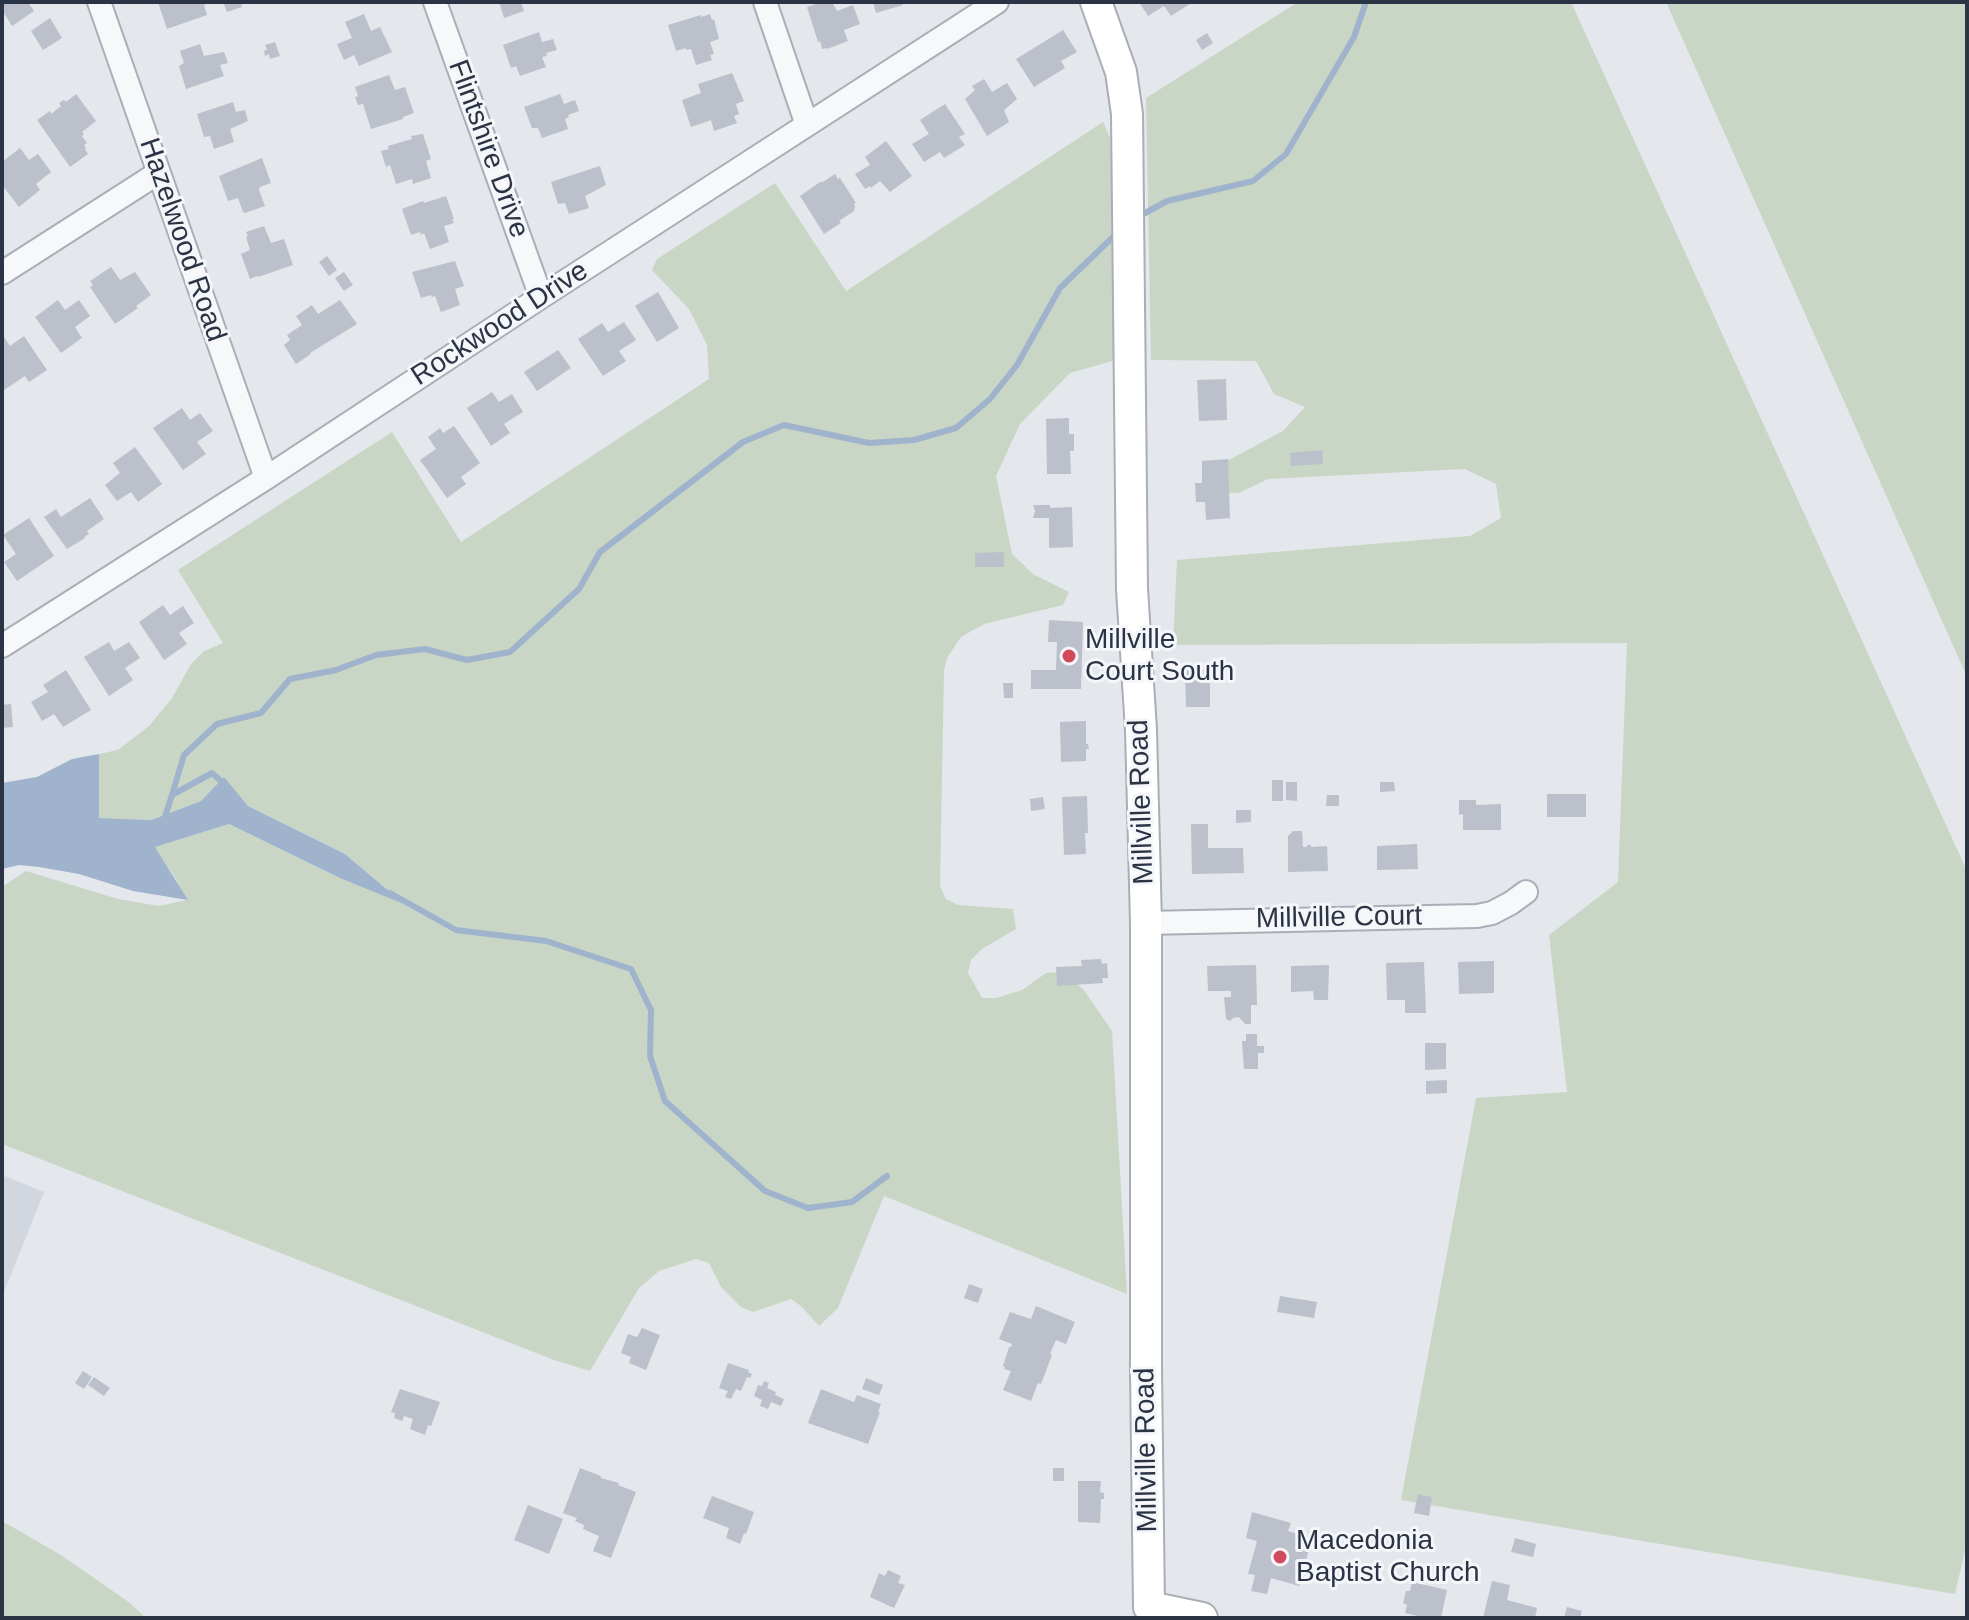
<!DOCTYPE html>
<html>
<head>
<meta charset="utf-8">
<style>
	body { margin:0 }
	#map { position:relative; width:1969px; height:1620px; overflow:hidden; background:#e4e7ec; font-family:Helvetica,sans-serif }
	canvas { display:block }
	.frame { position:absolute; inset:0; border:4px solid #2b3445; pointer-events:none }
</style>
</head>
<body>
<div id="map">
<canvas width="1969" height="1620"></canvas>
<div class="frame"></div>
</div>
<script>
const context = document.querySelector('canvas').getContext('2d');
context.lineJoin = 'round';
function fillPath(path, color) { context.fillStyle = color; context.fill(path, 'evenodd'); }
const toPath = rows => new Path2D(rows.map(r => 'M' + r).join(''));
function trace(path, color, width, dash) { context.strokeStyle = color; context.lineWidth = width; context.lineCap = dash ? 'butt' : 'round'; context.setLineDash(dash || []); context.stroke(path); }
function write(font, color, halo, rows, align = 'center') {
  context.font = font + ' Helvetica,sans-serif'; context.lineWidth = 6; context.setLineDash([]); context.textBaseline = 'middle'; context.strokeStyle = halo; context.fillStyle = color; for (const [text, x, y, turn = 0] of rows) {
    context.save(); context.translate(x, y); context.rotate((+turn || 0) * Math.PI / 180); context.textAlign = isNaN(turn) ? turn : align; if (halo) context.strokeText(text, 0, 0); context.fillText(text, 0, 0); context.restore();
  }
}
const built = toPath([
	[2,1175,44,1192,2,1297]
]);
const green = toPath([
	[1298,2,1571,2,1967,871,1967,1542,1955,1594,1401,1500,1476,1098,1567,1092,1549,935,1618,882,1627,643,1173,645,1177,560,1470,536,1501,518,1496,484,1465,469,1268,479,1239,493,1206,492,1223,463,1283,431,1305,407,1274,394,1256,361,1151,360,1146,98],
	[1666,2,1967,2,1967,677],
	[1103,122,1116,151,1116,360,1070,373,1020,424,996,476,1012,554,1033,574,1069,592,1063,605,984,624,961,637,947,658,944,671,940,886,946,899,958,905,1013,909,1016,929,982,949,971,960,968,973,982,998,996,998,1022,990,1046,973,1061,972,1083,989,1112,1031,1127,1294,884,1196,838,1308,819,1326,801,1306,791,1299,753,1312,741,1307,721,1287,709,1263,696,1259,659,1271,639,1288,590,1371,554,1360,2,1144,2,887,26,871,118,899,159,906,187,900,174,876,154,847,229,824,342,879,401,902,345,854,248,806,224,778,201,801,150,820,99,818,99,754,118,750,149,726,172,698,191,664,204,651,223,643,178,570,392,432,461,542,709,379,707,345,689,309,652,270,657,259,775,183,846,291],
	[2,1521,61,1555,130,1603,146,1618,2,1618]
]);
const water = toPath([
	[99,754,99,818,151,820,201,801,224,777,248,806,345,854,404,904,342,879,229,824,155,847,188,900,133,891,79,874,39,867,19,865,2,869,2,783,37,777,72,759]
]);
const stream = toPath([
	[1138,217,1167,201,1253,181,1286,154,1354,37,1366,2],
	[172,795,184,755,217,724,261,713,290,679,336,670,376,655,425,649,467,660,510,652,579,589,600,552,743,442,784,425,869,443,914,440,956,428,990,399,1017,365,1060,288,1113,237],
	[164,820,172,795,212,773,224,784],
	[390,893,456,930,546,941,631,969,651,1010,650,1056,665,1101,765,1191,808,1208,852,1202,887,1176]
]);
const building = toPath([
	[2,2,28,2,34,11,12,26,2,10],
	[158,2,211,2,204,5,207,15,167,29],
	[223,2,241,2,242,7,227,12],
	[499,2,521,2,524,11,504,18],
	[821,2,832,2,837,11,853,5,860,24,844,30,848,41,827,49,827,48,822,49,820,41,818,42,807,7],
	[873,2,902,2,903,5,876,13],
	[1139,2,1193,2,1171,16,1164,6,1148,16],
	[364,14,371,31,380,27,392,52,359,66,354,55,344,60,337,44,352,38,345,22],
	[710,14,712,20,714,19,719,39,710,42,714,54,710,55,712,60,696,65,691,49,686,50,686,48,676,51,668,25,701,15,701,17],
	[50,18,62,38,43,50,31,31],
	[1063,30,1077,52,1061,61,1065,68,1034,87,1016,59],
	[539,32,542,42,553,39,557,50,546,53,547,56,542,57,546,67,520,76,516,66,511,68,503,45],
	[1207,33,1213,43,1202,50,1196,40],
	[275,42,280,56,270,59,269,54,265,56,264,51,267,50,265,45],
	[200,44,204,56,224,52,228,63,220,65,224,76,186,89,179,66,184,63,180,51],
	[732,73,744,101,736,104,739,114,734,116,737,123,714,131,711,120,691,127,682,100,701,93,698,84],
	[389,75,395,90,405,87,414,113,403,117,403,119,371,129,363,104,358,105,355,97,358,96,355,87],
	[984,79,992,92,1007,83,1017,99,1004,110,1009,122,987,136,965,99,975,90,972,86],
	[76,94,96,121,82,132,84,134,82,136,87,143,84,145,86,148,85,149,88,154,70,167,37,120,50,111,51,114,61,106,59,103,64,100,66,102],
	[560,94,564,104,575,100,579,111,568,115,569,117,565,119,568,129,542,138,538,128,532,128,524,107],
	[233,102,236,112,245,110,248,121,230,129,234,142,214,149,210,136,204,137,197,114],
	[945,104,965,134,959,137,965,145,944,158,940,152,924,162,912,144,929,134,920,120],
	[423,134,431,159,426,161,431,178,413,184,412,179,396,184,390,165,386,167,381,151,389,149,388,146,412,139,411,136],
	[886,141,912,176,890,192,880,181,871,188,870,186,865,189,855,174,870,165,865,157],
	[20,148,29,160,38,154,51,172,36,184,40,190,19,207,2,185,2,162],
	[262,158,271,183,260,187,259,190,265,206,245,213,243,212,238,198,228,201,219,176],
	[600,166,606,185,585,196,589,208,569,214,565,203,558,204,551,182],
	[835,174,838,179,840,178,856,203,854,204,855,207,854,211,839,221,841,223,824,234,800,196,820,182,823,182],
	[446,196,454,219,452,219,454,223,444,226,449,242,430,249,424,233,421,235,420,232,411,235,402,209,423,201,424,203],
	[264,226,271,243,284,239,293,265,258,277,257,276,250,279,241,254,250,250,246,237,248,236,246,232],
	[327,256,337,270,329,276,319,262],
	[455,261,464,286,455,289,460,305,441,312,435,296,432,297,431,295,421,298,412,272],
	[111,267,120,280,135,272,151,295,136,306,138,308,115,324,90,287,93,285,90,281],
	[344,272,353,285,344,291,335,278],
	[658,292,679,328,657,342,635,306],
	[58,300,65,310,79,300,90,316,75,327,82,338,61,353,35,317],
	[340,300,357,324,310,353,311,354,296,364,284,345,290,340,287,335,302,325,296,316,312,305,318,314],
	[624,322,636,340,619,351,626,361,603,376,578,339,602,323,608,332],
	[2,334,10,346,24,336,47,370,29,382,25,376,4,390,2,387],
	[558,350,571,368,537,391,524,372],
	[1226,379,1227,420,1199,421,1197,380],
	[492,392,499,402,512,394,523,412,504,424,510,433,491,446,467,408],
	[182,408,190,420,200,413,213,431,197,442,206,454,183,470,153,428],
	[1069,418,1069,434,1074,434,1074,451,1070,451,1071,474,1047,474,1046,419],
	[454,426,480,463,461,477,466,484,447,498,420,460,436,449,428,437,440,428,443,433],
	[135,447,162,484,138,502,131,492,117,501,105,485,120,473,113,463],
	[1322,450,1323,464,1291,466,1290,453],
	[1228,459,1230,518,1206,520,1205,502,1196,502,1195,483,1202,483,1202,461],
	[90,498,104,519,87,531,89,534,84,537,85,538,67,549,44,517,56,509,61,517],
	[1033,505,1050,505,1050,508,1072,507,1073,547,1049,548,1049,518,1033,518,1035,511],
	[29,518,54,556,17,581,4,562,16,554,3,535],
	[1004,552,1004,567,975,567,975,553],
	[163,605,170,615,183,606,194,623,179,633,187,644,164,660,139,622],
	[1049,620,1083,622,1081,689,1031,689,1031,670,1056,670,1057,642,1048,642],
	[109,642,114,651,129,642,140,658,125,668,133,680,109,696,84,657],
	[1210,669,1210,707,1186,707,1185,670],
	[66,670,91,710,63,727,54,714,42,721,31,702,48,692,43,685],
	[1003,683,1013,683,1013,698,1004,698],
	[11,704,13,727,2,728,2,705],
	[1086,721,1086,744,1088,744,1089,749,1086,749,1086,761,1061,762,1060,722],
	[1272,780,1283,780,1283,801,1272,801],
	[1286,782,1297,782,1297,801,1286,800],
	[1380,782,1394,782,1395,791,1380,792],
	[1547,794,1586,794,1586,817,1547,817],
	[1327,795,1339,795,1339,806,1326,806],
	[1087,796,1088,833,1085,833,1086,854,1064,855,1062,797],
	[1043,797,1045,809,1031,811,1030,799],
	[1459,800,1476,800,1476,805,1501,804,1501,830,1463,830,1463,814,1459,815],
	[1236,810,1251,810,1251,822,1236,823],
	[1191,824,1208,824,1208,848,1243,848,1244,873,1192,874],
	[1293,831,1302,831,1303,847,1307,847,1307,845,1311,845,1311,847,1327,846,1328,871,1288,872,1288,836],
	[1417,844,1418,869,1377,870,1377,846],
	[1101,959,1102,964,1107,963,1108,978,1102,978,1103,983,1057,986,1056,967,1082,966,1081,960],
	[1494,961,1494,993,1459,994,1458,962],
	[1424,962,1426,1013,1405,1013,1405,1000,1387,1000,1386,963],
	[1256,965,1257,1005,1251,1005,1251,1024,1245,1024,1239,1017,1233,1018,1230,1021,1226,1019,1224,997,1231,997,1231,991,1208,991,1207,966],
	[1329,965,1328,1000,1314,1000,1313,991,1291,992,1291,966],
	[1246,1034,1257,1034,1257,1046,1264,1046,1264,1053,1258,1053,1258,1069,1244,1069,1242,1041,1246,1041],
	[1425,1043,1446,1043,1446,1069,1425,1070],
	[1447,1080,1447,1093,1426,1094,1426,1081],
	[969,1284,983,1289,978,1303,964,1298],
	[1280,1296,1317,1302,1314,1318,1277,1312],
	[1036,1306,1075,1322,1066,1344,1056,1340,1050,1354,1052,1355,1041,1384,1038,1383,1031,1401,1003,1390,1011,1371,1004,1369,1005,1367,1003,1366,1009,1347,1011,1347,1012,1344,999,1339,1010,1312,1031,1319],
	[642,1328,660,1335,646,1370,629,1363,631,1357,621,1353,628,1334,637,1337],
	[728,1363,749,1370,748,1372,752,1374,750,1378,747,1377,741,1391,736,1389,731,1399,725,1397,728,1391,719,1388],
	[83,1371,92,1377,84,1389,75,1383],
	[94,1377,110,1388,104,1396,88,1385],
	[866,1378,883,1385,879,1395,862,1389],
	[764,1381,769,1383,767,1388,776,1392,775,1395,784,1399,781,1406,771,1402,768,1409,760,1406,762,1400,754,1396,758,1385,762,1386],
	[400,1389,440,1402,431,1426,428,1425,425,1435,410,1429,413,1419,404,1416,402,1421,394,1418,395,1413,391,1412],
	[821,1389,854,1402,857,1395,881,1404,878,1412,880,1412,868,1444,808,1423],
	[580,1468,601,1476,601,1478,619,1483,618,1485,636,1492,611,1558,593,1551,599,1536,583,1529,584,1525,575,1521,577,1518,563,1513],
	[1053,1468,1064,1468,1064,1481,1053,1481],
	[1078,1481,1101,1481,1100,1492,1104,1493,1104,1499,1101,1499,1100,1523,1078,1522],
	[1418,1494,1432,1497,1429,1516,1414,1513],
	[712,1496,754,1512,746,1534,744,1533,740,1544,726,1538,729,1528,703,1518],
	[528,1505,563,1519,549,1554,514,1540],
	[1252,1512,1291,1523,1288,1531,1312,1538,1299,1586,1271,1578,1267,1594,1251,1591,1255,1575,1248,1574,1257,1541,1246,1538],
	[1515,1538,1536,1544,1533,1557,1511,1552],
	[888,1570,901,1576,898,1583,905,1585,894,1608,870,1597,879,1573,885,1576],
	[1492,1581,1510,1585,1507,1600,1537,1608,1535,1618,1483,1618],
	[1412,1582,1447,1590,1441,1618,1426,1618,1405,1613,1407,1605,1403,1603,1406,1591,1410,1591],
	[1567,1607,1582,1611,1580,1618,1564,1618]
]);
const street = toPath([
	[99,2,266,478],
	[435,2,541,297],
	[765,2,807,125],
	[2,273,158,173],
	[2,646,266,478,541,297,997,2],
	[1146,923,1477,916,1492,913,1511,903,1526,892]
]);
const secondary = toPath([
	[1096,2,1121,72,1127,114,1132,589,1141,730,1146,923,1146,1370,1149,1607,1202,1618]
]);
const markers = [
	[1069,656,8,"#d1495b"],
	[1280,1557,8,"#d1495b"]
];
const streetNames = [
	["Flintshire Drive",488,149,70],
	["Hazelwood Road",182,240,71],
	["Rockwood Drive",500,324,-33],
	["Millville Road",1142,802,-92],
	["Millville Court",1339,918,-1],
	["Millville Road",1147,1450,-91]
];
const poiNames = [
	["Millville",1085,640],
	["Court South",1085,672],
	["Macedonia",1296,1541],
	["Baptist Church",1296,1573]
];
fillPath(built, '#d2d6de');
fillPath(green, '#c9d6c5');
fillPath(water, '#9fb4cc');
trace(stream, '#9fb4cc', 6);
fillPath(building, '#bbc0ca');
trace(street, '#a9aeb7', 26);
trace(secondary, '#a9aeb7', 34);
trace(street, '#f7f8fa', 22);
trace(secondary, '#fff', 30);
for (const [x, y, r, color] of markers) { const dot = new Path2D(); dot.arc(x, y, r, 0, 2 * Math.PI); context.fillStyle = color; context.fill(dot); trace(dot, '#f4f6f9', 3); }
write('28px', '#2b3445', '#f4f6f9', streetNames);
write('28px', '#2b3445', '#f4f6f9', poiNames, 'left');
</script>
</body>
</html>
